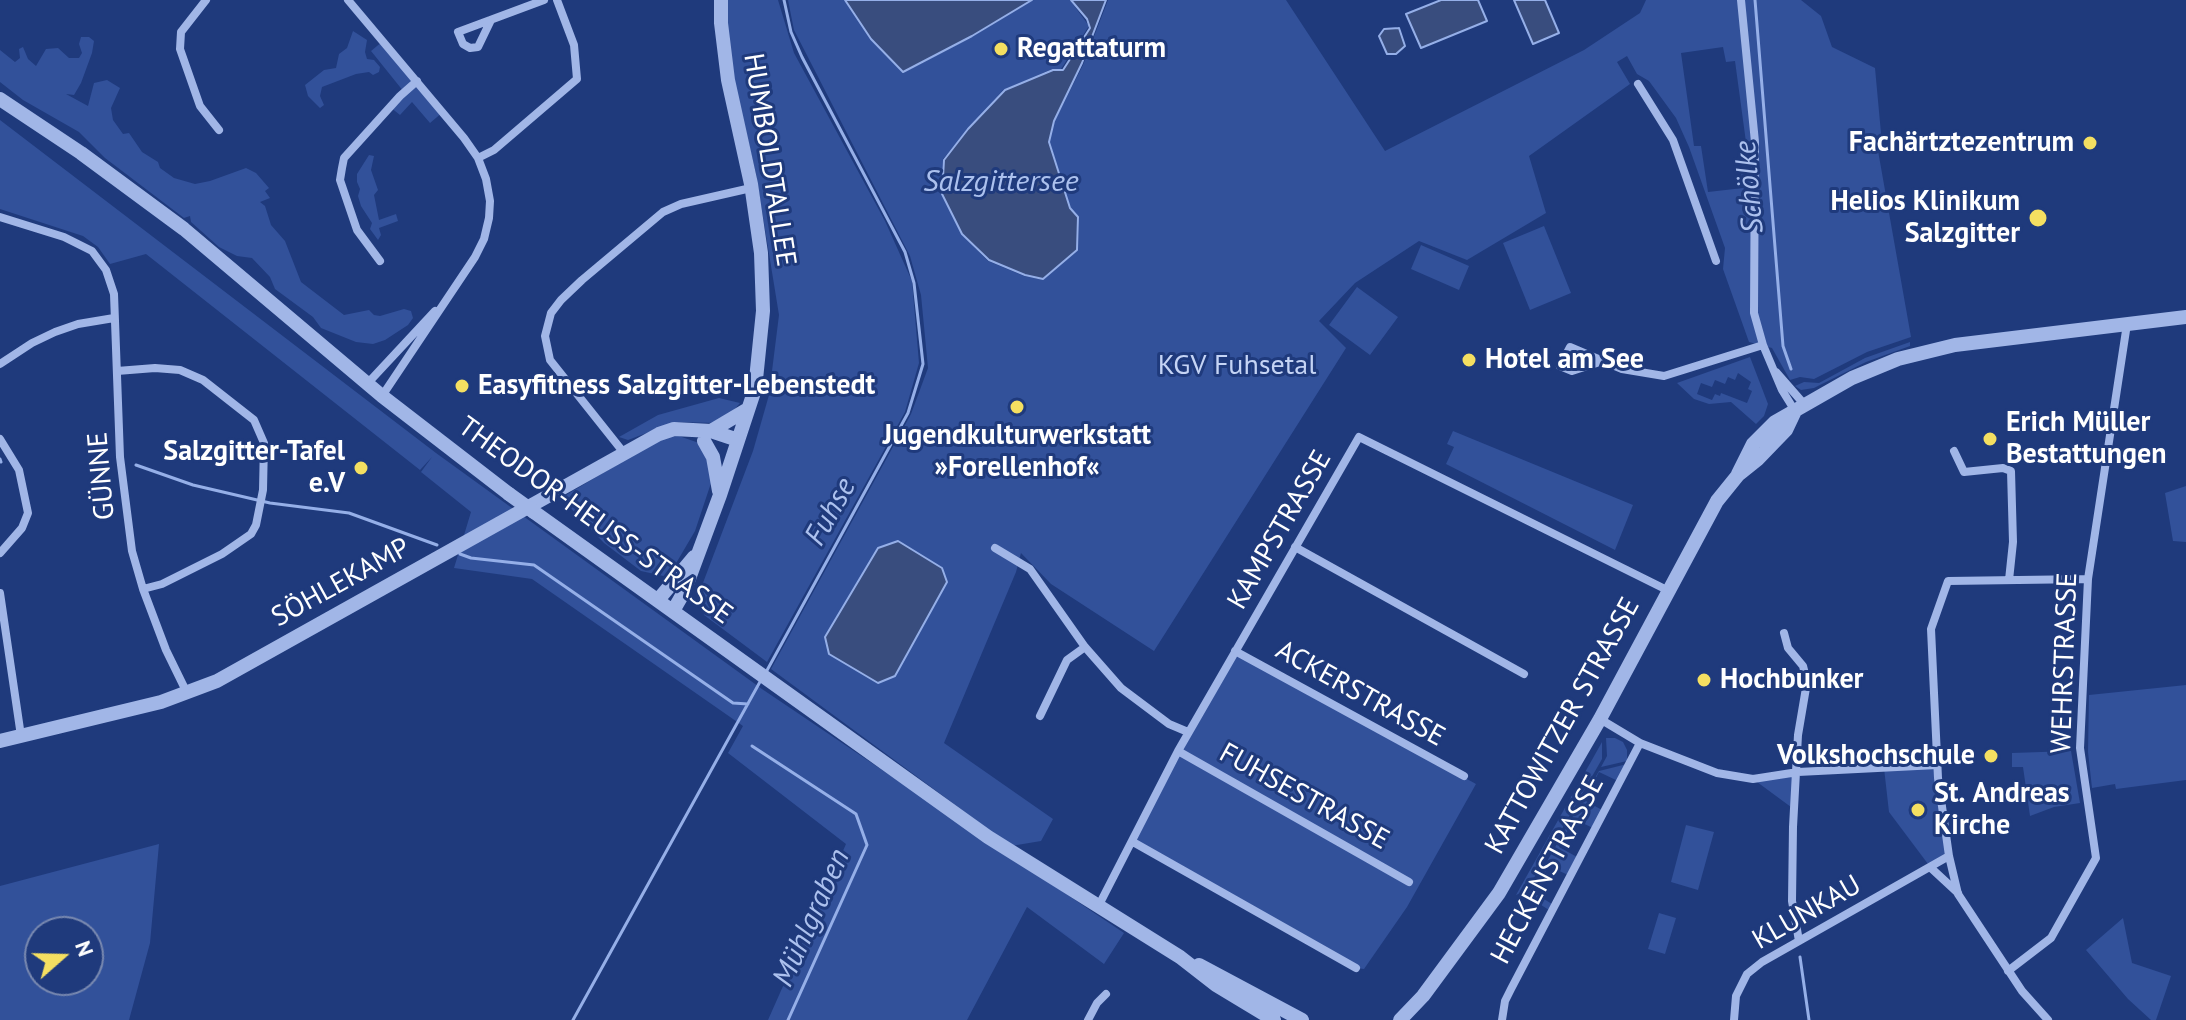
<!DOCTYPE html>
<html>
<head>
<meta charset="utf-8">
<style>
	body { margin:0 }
	#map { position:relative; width:2186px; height:1020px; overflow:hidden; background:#1f3a7c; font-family:"PT Sans",sans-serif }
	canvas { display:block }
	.north { position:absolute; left:24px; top:916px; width:80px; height:80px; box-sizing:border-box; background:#1f3a7c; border:2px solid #7989b0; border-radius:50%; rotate:70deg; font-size:22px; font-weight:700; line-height:32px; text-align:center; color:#fff }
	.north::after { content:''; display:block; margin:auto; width:28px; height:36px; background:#f4df61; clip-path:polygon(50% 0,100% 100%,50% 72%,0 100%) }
</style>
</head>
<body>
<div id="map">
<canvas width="2186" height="1020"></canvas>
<div class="north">N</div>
</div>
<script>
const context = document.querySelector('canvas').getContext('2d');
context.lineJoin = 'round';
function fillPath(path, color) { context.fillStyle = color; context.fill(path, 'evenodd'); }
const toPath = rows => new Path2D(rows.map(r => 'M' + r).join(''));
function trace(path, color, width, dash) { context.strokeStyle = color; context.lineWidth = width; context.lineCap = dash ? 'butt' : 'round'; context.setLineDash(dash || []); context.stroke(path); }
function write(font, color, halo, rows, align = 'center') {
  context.font = font + ' "PT Sans",sans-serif'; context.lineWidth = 6; context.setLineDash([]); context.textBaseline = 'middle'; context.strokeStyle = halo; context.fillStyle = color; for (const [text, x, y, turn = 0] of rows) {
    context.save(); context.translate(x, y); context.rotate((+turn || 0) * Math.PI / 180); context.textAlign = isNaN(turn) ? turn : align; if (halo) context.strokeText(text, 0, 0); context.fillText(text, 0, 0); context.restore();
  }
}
const green = toPath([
	[728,0,778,0,794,53,885,221,912,281,919,363,905,412,767,662,704,615,698,596,753,451,769,395,779,315,756,174,726,46],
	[788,0,845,0,871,39,903,73,975,35,1033,0,1070,0,1089,26,1061,69,1052,69,1003,90,943,159,941,194,962,235,988,261,1024,276,1043,280,1078,250,1079,217,1070,207,1049,140,1055,120,1083,65,1108,0,1286,0,1385,151,1584,50,1640,13,1646,0,1801,0,1821,16,1832,47,1875,68,1882,144,1877,145,1911,337,1867,352,1814,379,1800,377,1790,380,1772,348,1749,342,1723,269,1725,248,1689,147,1676,118,1649,81,1637,74,1627,56,1617,62,1630,84,1529,156,1546,213,1467,260,1419,241,1355,283,1319,321,1346,348,1154,651,1051,584,1021,553,1016,572,944,743,1053,819,1041,841,1011,846,771,669,911,414,928,368,921,295,910,256,794,30],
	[1723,47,1726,62,1735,61,1748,157,1739,159,1743,188,1708,192,1701,146,1694,146,1681,53],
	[353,31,367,40,365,52,367,59,374,60,380,67,379,72,373,75,369,72,356,74,322,87,320,96,324,105,320,108,308,96,305,85,324,70,336,68,339,54,347,48],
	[81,37,89,37,94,41,92,53,81,83,74,95,66,94,88,106,94,83,107,80,120,88,111,108,113,120,123,134,129,133,142,152,158,162,160,168,174,178,195,184,210,181,246,168,256,173,269,188,265,191,270,198,260,202,265,206,271,225,285,241,301,282,344,315,369,310,374,315,380,316,404,309,411,311,413,318,408,325,385,340,373,344,356,342,321,328,313,317,275,289,270,277,252,258,237,256,219,247,191,222,190,216,184,218,105,158,79,132,23,100,0,82,0,50,15,62,20,58,19,49,23,47,28,59,36,66,46,49,58,48,69,58,79,58,82,53,79,44],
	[383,41,443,112,430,123,412,102,400,115,390,107,404,92,371,51],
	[0,120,436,453,762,689,1124,933,1104,964,1027,907,967,1020,768,1020,846,844,728,753,743,726,532,579,454,568,471,512,421,472,432,457,420,470,146,254,110,264,98,247,83,236,0,209],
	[369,155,374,156,371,170,378,190,374,195,379,220,396,214,398,221,379,228,381,235,378,240,370,229,372,223,361,206,358,196,360,189,357,182,357,174],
	[1544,226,1571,293,1530,310,1503,243],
	[1421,245,1469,266,1459,290,1411,269],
	[1357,287,1398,317,1370,355,1329,325],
	[1910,342,1910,346,1866,362,1814,388,1801,390,1795,386,1804,382,1819,383,1865,358],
	[1750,357,1768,404,1764,416,1756,424,1731,402,1709,404,1694,399,1677,383],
	[1738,373,1751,382,1748,389,1752,391,1747,403,1721,393,1720,396,1715,394,1712,400,1697,394,1701,383,1712,387,1715,380,1725,384,1728,377,1735,380],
	[719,398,740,403,729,416,717,423,676,422,628,440,619,437,658,415],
	[1453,431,1633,505,1615,550,1446,464,1454,447,1447,444],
	[679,436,699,443,706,451,712,480,695,531,668,577,641,571,604,543,561,498,650,445,667,437],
	[2186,486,2186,542,2173,541,2165,493],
	[1235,651,1476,784,1407,907,1364,969,1356,968,1133,842],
	[2186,685,2186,780,2116,789,2115,784,2092,788,2088,752,2089,695],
	[1606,738,1615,738,1623,742,1627,750,1627,761,1601,767,1607,756],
	[1602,742,1602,759,1527,890,1516,895],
	[2071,751,2080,803,2054,807,2030,816,2023,767,2012,767,2012,753],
	[1627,764,1618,781,1599,772,1584,800,1602,810,1593,828,1574,819,1559,847,1577,857,1568,875,1549,866,1534,893,1552,904,1549,910,1527,896,1599,771],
	[1937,765,1949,856,1931,868,1889,812,1884,768],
	[1798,772,1795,810,1753,779],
	[1686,825,1714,832,1698,890,1671,882],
	[159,844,150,943,129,1020,0,1020,0,886],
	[40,932,88,932,88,980,40,980],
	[1659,913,1676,918,1665,954,1648,949],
	[2123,918,2132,963,2171,976,2156,1020,2151,1020,2128,999,2086,950]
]);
const water = toPath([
	[845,0,1032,0,972,36,903,72,871,39,845,0],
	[1071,0,1106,0,1082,63,1054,121,1049,142,1070,208,1078,217,1077,250,1043,279,1025,275,989,260,962,234,942,194,944,160,968,129,1005,90,1053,70,1063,70,1090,28,1087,19,1071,0],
	[1441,0,1478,0,1487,21,1421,48,1406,14,1441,0],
	[1514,0,1545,0,1559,33,1533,44,1514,0],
	[1399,28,1405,46,1396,54,1387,54,1379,36,1384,29,1399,28],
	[898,541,942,568,947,582,895,676,878,683,829,654,825,637,878,548,898,541]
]);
const stream = toPath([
	[1755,0,1783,346,1791,369],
	[0,459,1,462],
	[136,465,193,485,270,503,349,513,437,545],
	[460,554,471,558,534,565,733,703,748,704],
	[765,674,908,413,923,364,914,283,905,252,802,57,791,32,784,0],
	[752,746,856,814,867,845,788,1020],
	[1800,957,1809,1020],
	[573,1020,761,680]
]);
const minor = toPath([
	[206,0,181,32,180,49,200,106,219,130],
	[348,0,464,138,478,158,486,179,490,201,489,218,484,239,475,257,382,396],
	[1741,0,1755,142,1754,313,1763,345,1782,390,1795,411],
	[491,20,478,47,470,48,463,44,458,32,544,0],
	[1638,84,1673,140,1716,261],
	[478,158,494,150,577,79,574,45,557,0],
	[0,217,64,237,92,251,106,270,114,294,120,457,132,551,143,589,166,650,187,693],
	[380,261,357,230,340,180,342,168,344,158,400,96,417,81],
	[1603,361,1572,371,1560,366,1570,347,1603,361,1622,369,1664,376,1763,345],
	[0,364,32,343,55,332,78,324,114,318],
	[117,371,155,368,180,370,203,380,254,420,264,443,263,490,256,525,251,534,222,554,162,584,143,589],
	[1776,372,1804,404],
	[367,384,435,311],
	[0,439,19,470,28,513,22,528,0,553],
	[1954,451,1964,472,2003,468,2011,471,2013,542,2009,580],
	[624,453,550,360,545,336,551,313,561,300,582,280,663,212,681,204,751,188],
	[1295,547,1524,674],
	[995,548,1030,569,1085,647,1121,688,1169,724,1188,732],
	[0,593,21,736],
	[1784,633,1788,648,1803,666,1807,682,1798,735,1793,827,1792,901,1799,941],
	[1235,651,1464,776],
	[1040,716,1067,660,1085,647],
	[1600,719,1640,743,1717,773,1753,779,1798,772,1937,765],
	[1178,751,1409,882],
	[1133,842,1356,968],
	[1931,868,1958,893],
	[1099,905,1178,751,1359,437,1667,590],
	[2008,971,2051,938,2096,858,2080,748,2088,579,2127,324],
	[1088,1020,1097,1003,1106,994],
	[1502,1020,1505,1001,1511,989,1640,743],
	[1734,1020,1736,996,1747,974,1762,962,1949,856],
	[2048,1020,2022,991,1958,894,1949,856,1938,778,1931,629,1948,581,2088,579]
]);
const tertiary = toPath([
	[0,99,81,153,184,229,382,396,509,494],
	[711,431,748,409],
	[704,441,713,457,719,491],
	[1738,474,1753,444,1775,422,1852,378,1898,359,1955,345,2186,317],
	[534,512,988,837,1180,957,1216,985,1274,1020],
	[658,600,694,557],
	[673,611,684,592,720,495,755,389,763,311,761,253,751,184,728,80,721,23,721,0],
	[0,741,161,702,217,681,659,434,674,429,711,431,738,440],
	[1199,965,1302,1020],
	[1400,1020,1423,996,1499,893,1600,719,1717,501,1738,475,1758,459,1786,430,1795,411]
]);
const tertiaryBridge = toPath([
	[509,494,534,512]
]);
const markers = [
	[1001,49,8,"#f4df61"],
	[2090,143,8,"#f4df61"],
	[2038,218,10,"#f4df61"],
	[1469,360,8,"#f4df61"],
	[462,386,8,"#f4df61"],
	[1017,407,8,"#f4df61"],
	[1990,439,8,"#f4df61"],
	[361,468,8,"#f4df61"],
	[1704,680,8,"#f4df61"],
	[1991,756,8,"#f4df61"],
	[1918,810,8,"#f4df61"]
];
const poiNames = [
	["Regattaturm",1017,49],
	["Fachärtztezentrum",2074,143,"right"],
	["Helios Klinikum",2020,202,"right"],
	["Salzgitter",2020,234,"right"],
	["Hotel am See",1485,360],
	["Easyfitness Salzgitter-Lebenstedt",478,386],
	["Erich Müller",2006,423],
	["Bestattungen",2006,455],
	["Jugendkulturwerkstatt",1017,436,"center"],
	["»Forellenhof«",1017,468,"center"],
	["Salzgitter-Tafel",345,452,"right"],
	["e.V",345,484,"right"],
	["Hochbunker",1720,680],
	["Volkshochschule",1975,756,"right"],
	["St. Andreas",1934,794],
	["Kirche",1934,826]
];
const streetNames = [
	["HUMBOLDTALLEE",769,160,81],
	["GÜNNE",102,476,-95],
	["THEODOR-HEUSS-STRASSE",595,521,36],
	["KAMPSTRASSE",1280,530,-60],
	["SÖHLEKAMP",341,583,-29],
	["WEHRSTRASSE",2065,663,-88],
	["ACKERSTRASSE",1360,694,29],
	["KATTOWITZER STRASSE",1563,726,-61],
	["FUHSESTRASSE",1304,797,29],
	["HECKENSTRASSE",1548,870,-62],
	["KLUNKAU",1807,913,-30]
];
const parkNames = [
	["KGV Fuhsetal",1237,366]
];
const waterNames = [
	["Salzgittersee",1001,182],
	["Schölke",1750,187,-95],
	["Fuhse",831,512,-61],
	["Mühlgraben",812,918,-66]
];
fillPath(green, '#32519a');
fillPath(water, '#394d7e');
trace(water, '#95afe8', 2);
trace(stream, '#95afe8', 3);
trace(minor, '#a1b6e7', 8);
trace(tertiary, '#a1b6e7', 14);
trace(tertiaryBridge, '#a1b6e7', 14);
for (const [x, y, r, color] of markers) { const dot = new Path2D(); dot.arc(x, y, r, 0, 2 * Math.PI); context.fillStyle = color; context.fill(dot); trace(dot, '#1f3a7c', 3); }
write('bold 28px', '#fff', '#1f3a7c', poiNames, 'left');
write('28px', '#fff', '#1f3a7c', streetNames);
write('28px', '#c5d4f5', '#1f3a7c', parkNames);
write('italic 30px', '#acc1ee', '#1f3a7c', waterNames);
</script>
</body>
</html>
